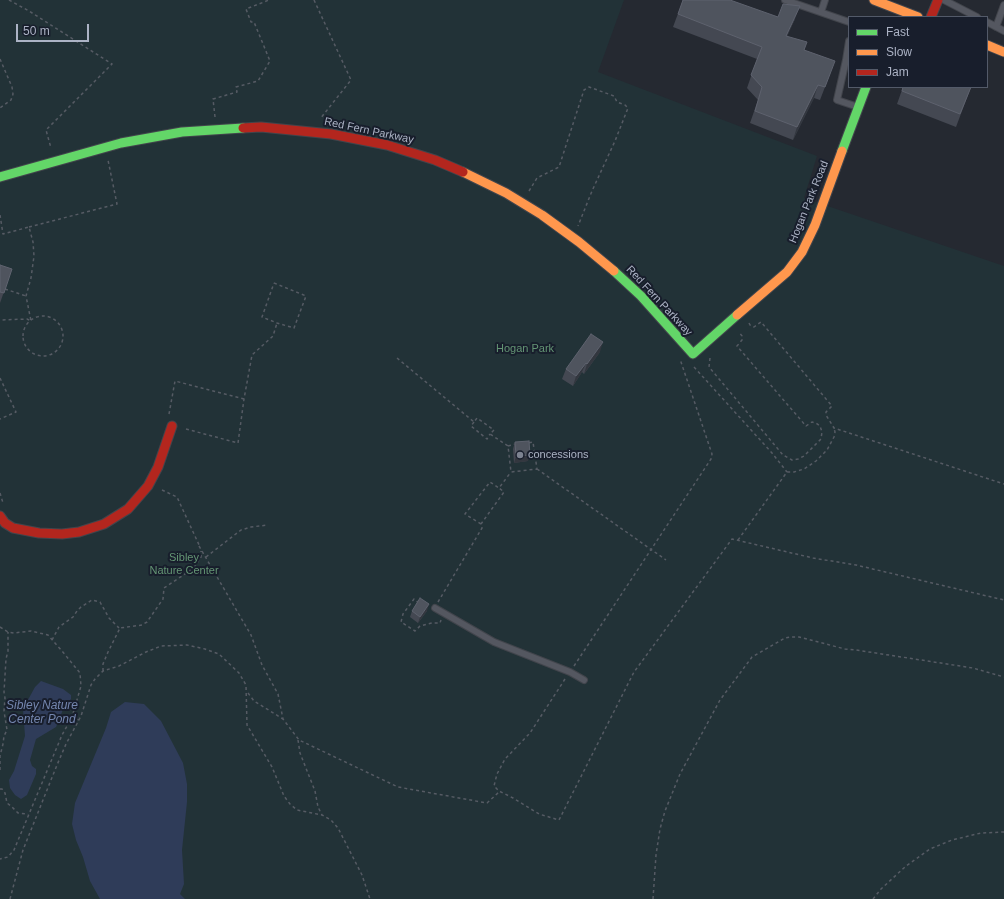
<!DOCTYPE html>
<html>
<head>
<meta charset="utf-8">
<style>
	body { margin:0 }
	#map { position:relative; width:1004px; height:899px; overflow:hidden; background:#252931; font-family:Arial,sans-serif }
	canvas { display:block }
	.legend { position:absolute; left:848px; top:16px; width:140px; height:72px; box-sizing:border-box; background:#181e2c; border:1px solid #535a69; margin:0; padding:5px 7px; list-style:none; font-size:12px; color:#acb3c5 }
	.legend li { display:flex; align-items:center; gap:8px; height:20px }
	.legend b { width:20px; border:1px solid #535a69 }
	.scale { position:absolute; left:16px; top:24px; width:73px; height:18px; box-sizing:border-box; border:2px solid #acb3c5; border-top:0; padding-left:5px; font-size:12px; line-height:14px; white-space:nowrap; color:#acb3c5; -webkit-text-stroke:3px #181e2c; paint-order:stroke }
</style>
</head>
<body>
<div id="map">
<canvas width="1004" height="899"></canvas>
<ul class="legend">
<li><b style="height:5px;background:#63d668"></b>Fast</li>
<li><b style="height:5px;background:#ff974d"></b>Slow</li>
<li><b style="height:5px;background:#b3261e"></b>Jam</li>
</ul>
<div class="scale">50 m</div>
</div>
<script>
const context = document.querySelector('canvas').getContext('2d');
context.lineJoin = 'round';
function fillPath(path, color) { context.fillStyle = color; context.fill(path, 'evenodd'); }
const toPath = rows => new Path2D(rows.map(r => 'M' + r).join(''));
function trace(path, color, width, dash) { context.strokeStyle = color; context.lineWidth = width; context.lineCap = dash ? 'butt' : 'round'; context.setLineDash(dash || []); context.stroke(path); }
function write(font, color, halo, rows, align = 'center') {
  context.font = font + ' Arial,sans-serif'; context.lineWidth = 4; context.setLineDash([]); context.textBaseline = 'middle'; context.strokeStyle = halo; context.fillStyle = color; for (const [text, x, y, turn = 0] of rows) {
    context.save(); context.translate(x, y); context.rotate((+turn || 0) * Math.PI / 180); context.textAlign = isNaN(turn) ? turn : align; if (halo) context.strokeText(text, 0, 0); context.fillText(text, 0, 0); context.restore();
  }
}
const green = toPath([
	[0,0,624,0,598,72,817,156,804,198,1004,266,1004,899,0,899]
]);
const water = toPath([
	[41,681,63,689,71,695,71,699,64,707,56,727,36,739,30,760,32,766,36,769,36,774,27,795,21,799,15,795,10,788,9,780,14,771,25,736,23,709,35,687],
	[125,702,144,704,161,721,183,763,187,784,187,802,182,850,184,884,180,894,185,899,100,899,90,881,83,857,76,840,72,824,75,803,106,728,111,712]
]);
const path = toPath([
	[9,0,29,11,112,64,46,130,51,148],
	[314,0,351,80,320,119],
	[0,59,12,87,13,94,11,100,0,108],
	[215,117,213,99,237,92,236,87,258,81,270,61,254,22,251,22,246,9,269,0],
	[529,191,537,178,559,167,584,90,589,87,614,96,617,102,625,105,628,108,615,141,592,191,578,226],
	[0,215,3,234,29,227,33,242,34,256,31,278,26,296,31,321,27,319,0,320],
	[29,227,117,204,108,160],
	[274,283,306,296,294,328,277,323,262,317,274,283],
	[5,289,26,296],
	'23 336a20 20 0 1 1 40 0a20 20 0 1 1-40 0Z',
	[749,323,750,325,754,327,761,322,832,406,826,412,826,415,834,428,1004,484],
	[397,358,474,422,477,418,494,430,490,434,508,446,511,472,537,469,533,442,528,443],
	[710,358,709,367,783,455,792,460,798,459,804,456,821,439,822,432,820,426,816,423,812,422,806,426,755,367,737,346,742,340,742,336,739,332],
	[694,367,772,453,787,472],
	[0,378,16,412,0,419],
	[169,414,175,381,244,399],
	[474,422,471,426,487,439,490,434],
	[186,429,238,443,244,399,252,355,273,336,277,323],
	[508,446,516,444],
	[537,469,666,560],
	[162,490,177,497,200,547],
	[0,493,3,503],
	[481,524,465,514,490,482,499,488],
	[738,540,787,472,794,472,804,469,816,461,827,450,834,437,835,432,834,428],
	[199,546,251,635,262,665,278,694,283,719,299,740,398,787,487,803,499,792],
	[206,557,241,530,251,527,268,525],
	[438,602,482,528,481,524,504,492,499,488,511,472],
	[419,603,414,599,403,614,401,622,415,631,420,626,432,623,440,623,441,620],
	[0,627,8,632,14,633,31,631,48,635,62,651,80,673,81,686,72,717,62,735,14,850,8,857,0,859],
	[52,640,59,627,73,617,77,611,81,607,92,600,100,602,109,618,119,628],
	[574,666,711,459,712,454,680,359],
	[103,671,103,664,108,652,120,628,142,625,147,622,163,599,164,588,194,568,201,557,201,551],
	[565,679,530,733,505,759,497,774,494,786,499,791,513,798,539,814,559,820,634,672,732,539,813,558,856,565,1004,600],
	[248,693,254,701,283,719],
	[72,717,79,720],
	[298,740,300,753,315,791,318,807,322,815],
	[0,770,0,756,3,744,4,736,7,730,4,711,5,698,4,692,6,659,8,651,8,632],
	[0,789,2,789,5,793,7,803,11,806,18,813,28,814],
	[10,899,23,850,57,765,66,744,81,716,91,685,95,679,103,671,119,666,146,652,161,646,187,645,205,649,219,654,239,673,246,685,247,725,272,767,284,796,290,804,297,810,322,815,331,820,338,828,362,875,370,899],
	[653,899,656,855,660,829,665,811,680,774,720,700,752,657,785,638,791,637,799,637,845,649,856,650,973,668,1004,677],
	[873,899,881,889,906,866,930,849,952,840,981,833,1004,832]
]);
const lane = toPath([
	[785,0,849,22],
	[944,0,977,17],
	[821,12,825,0],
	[987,22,1004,31],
	[996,27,1004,5],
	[849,41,846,60,837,100,858,107],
	[435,608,494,642,570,672,584,680]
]);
const fast = toPath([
	[842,151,866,87],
	[0,177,121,143,182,132,243,128],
	[614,271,641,296,693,354,737,315]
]);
const slow = toPath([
	[874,0,918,17],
	[987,45,1004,52],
	[463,172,506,193,542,215,579,242,614,271],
	[737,315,787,272,802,252,815,225,842,151]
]);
const jam = toPath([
	[931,17,938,0],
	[243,128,261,127,331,134,387,145,435,160,463,172],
	[0,516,5,523,13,528,39,533,62,534,79,532,104,524,128,509,148,486,158,467,172,426]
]);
const wall = toPath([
	[683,0,778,17,795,19,787,36,804,50,830,74,820,100,814,98,793,140,750,123,758,100,747,88,757,59,673,27],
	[903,87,971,87,956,127,897,104],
	[0,265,12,269,0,303],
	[600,352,584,374,582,372,573,386,562,379,566,369],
	[515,442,528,461,514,463,513,449],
	[412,611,427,611,418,623,410,617]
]);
const shadedWall = toPath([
	[800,6,795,19,782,48,786,36],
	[818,85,814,98,793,140,797,127],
	[603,342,600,352,584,374,587,364],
	[586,363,582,372,573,386,576,376],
	[530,455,528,461,514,463,516,456],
	[429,604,427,611,418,623,420,617]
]);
const building = toPath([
	[683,0,730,0,778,17,783,4,800,6,786,36,807,42,804,50,835,61,825,87,818,85,797,127,755,111,762,87,751,75,762,47,678,14,683,0],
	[903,87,971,87,960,114,902,91,903,87],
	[0,265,12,269,4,293,0,292,0,265],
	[591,334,603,342,587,364,586,363,576,376,566,369,591,334],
	[529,441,530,455,516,456,515,442,529,441],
	[420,598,429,604,420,617,412,611,420,598]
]);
const markers = [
	[520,455,4,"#7d8391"]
];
const streetNames = [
	["Red Fern Parkway",369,131,12],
	["Hogan Park Road",809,202,-68],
	["Red Fern Parkway",659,301,47]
];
const parkNames = [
	["Hogan Park",525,349],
	["Sibley",184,558],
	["Nature Center",184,571]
];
const poiNames = [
	["concessions",528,455]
];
const waterNames = [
	["Sibley Nature",42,706],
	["Center Pond",42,720]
];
fillPath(green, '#223237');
fillPath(water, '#2f3c59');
trace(lane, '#42454c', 8);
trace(fast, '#42454c', 11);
trace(slow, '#42454c', 11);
trace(jam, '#42454c', 11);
trace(path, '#565b64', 1.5, [3, 3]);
trace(lane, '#545760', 6);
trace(fast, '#63d668', 9);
trace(slow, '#ff974d', 9);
trace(jam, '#b3261e', 9);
fillPath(wall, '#444852');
fillPath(shadedWall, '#33373f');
fillPath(building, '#4f545e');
trace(building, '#5e626e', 1);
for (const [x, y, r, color] of markers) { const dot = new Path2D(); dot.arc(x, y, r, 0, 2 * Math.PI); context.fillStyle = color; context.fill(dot); trace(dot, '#181e2c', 1.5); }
write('11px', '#acb3c5', '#181e2c', streetNames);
write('11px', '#649574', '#181e2c', parkNames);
write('11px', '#acb3c5', '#181e2c', poiNames, 'left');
write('italic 12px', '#7486ae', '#181e2c', waterNames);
</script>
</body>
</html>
